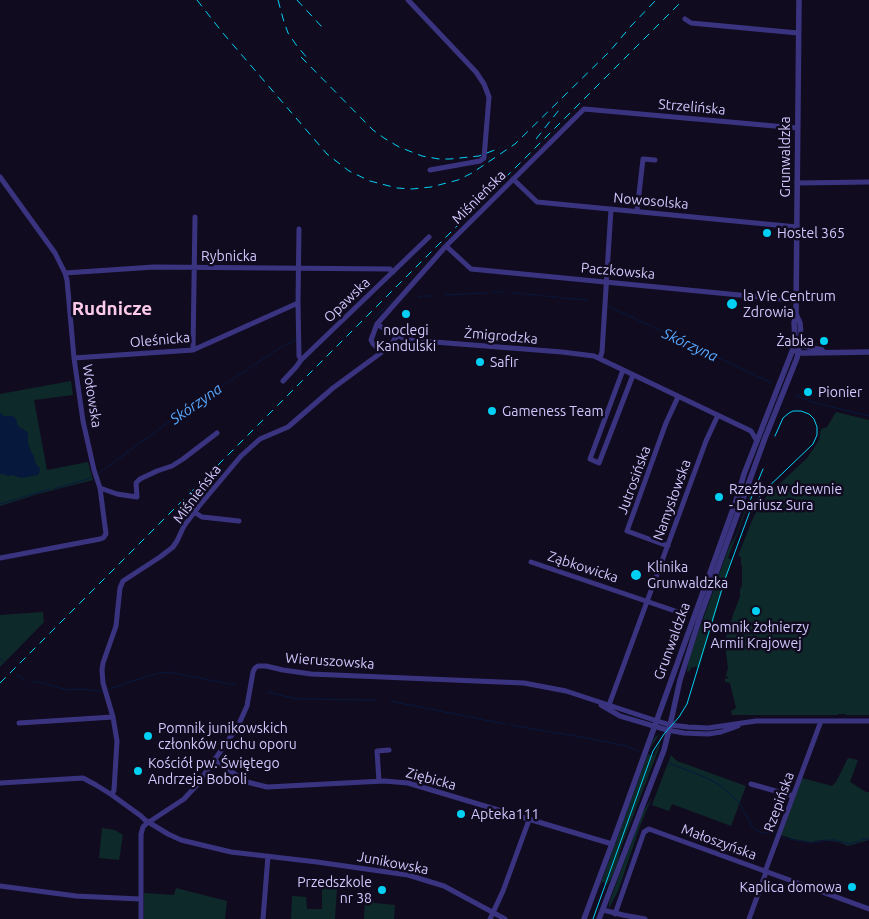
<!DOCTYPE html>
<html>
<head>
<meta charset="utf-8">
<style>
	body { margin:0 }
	canvas { display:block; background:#100b1f }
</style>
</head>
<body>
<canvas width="869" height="919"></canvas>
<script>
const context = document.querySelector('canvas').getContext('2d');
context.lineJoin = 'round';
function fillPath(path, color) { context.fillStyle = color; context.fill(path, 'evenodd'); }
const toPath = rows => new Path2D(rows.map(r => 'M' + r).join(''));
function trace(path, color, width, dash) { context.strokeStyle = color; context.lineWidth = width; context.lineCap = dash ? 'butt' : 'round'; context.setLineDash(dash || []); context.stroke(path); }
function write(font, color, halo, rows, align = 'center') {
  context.font = font + ' Ubuntu,sans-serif'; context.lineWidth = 5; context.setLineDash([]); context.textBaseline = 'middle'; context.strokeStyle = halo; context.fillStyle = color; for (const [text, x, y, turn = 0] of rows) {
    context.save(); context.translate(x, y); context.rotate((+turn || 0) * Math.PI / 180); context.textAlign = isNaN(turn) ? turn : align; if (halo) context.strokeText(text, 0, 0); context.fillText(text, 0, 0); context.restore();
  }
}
const green = toPath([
	[71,381,73,395,34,400,47,470,88,462,93,480,38,494,0,506,0,394],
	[836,412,869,420,869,715,846,715,846,714,838,714,838,715,732,715,731,711,736,708,730,683,725,682,725,678,727,679,728,677,726,676,728,668,725,644,726,637,734,612,735,610,740,596,740,589,742,586,742,565,741,565,741,557,738,556,753,518,762,502,770,493,808,457,819,440,820,435,821,429,827,427],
	[753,492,728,558,732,560,699,668,695,666,694,668,691,667,690,671,687,672,688,661,729,547,736,535,750,496],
	[43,612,44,622,0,667,0,615],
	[659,735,651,747,648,754,653,756,661,739,659,748,621,848,618,861,612,877,606,886,606,883,602,882,598,891,653,740,656,736],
	[671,755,677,761,746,786,731,826,672,804,669,811,652,805],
	[848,758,858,760,850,782,866,792,869,792,869,840,848,846,839,842,822,840,811,842,793,839,781,835,802,778,832,786,836,782],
	[652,797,640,826,618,891,609,908,609,903,642,814],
	[102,828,115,830,123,835,119,860,99,858],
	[322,887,337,888,335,919,291,919,292,896,306,897,307,909,322,909],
	[176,888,227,901,225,919,144,919,144,893,174,895],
	[365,900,374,901,374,903,395,905,394,919,364,919]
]);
const water = toPath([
	[0,413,4,416,13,416,16,419,18,426,26,431,28,433,28,442,31,452,34,456,35,462,40,469,40,471,38,475,21,478,12,475,7,476,4,474,0,474]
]);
const stream = toPath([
	[497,292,505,292],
	[492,293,495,292],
	[512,293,519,293],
	[522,293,526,294],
	[527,294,535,295],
	[445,295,486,293],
	[538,295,544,296],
	[424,296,431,296],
	[546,296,558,297],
	[418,297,423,296],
	[562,298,588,300],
	[608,306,772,383],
	[373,319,393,300],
	[795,395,812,402,869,416],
	[99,473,185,410,231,380,283,346,296,340],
	[54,489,84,480,91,477],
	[0,504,50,489],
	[0,659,5,663],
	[17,675,24,679],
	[31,682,39,682,68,690,79,689,98,691,102,691],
	[109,689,145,677,160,673,169,672,235,685],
	[267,692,298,699,376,700],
	[390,701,505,724],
	[510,725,581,737,627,746,638,751],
	[669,763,707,778,720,785,739,802,753,828,759,832,776,834],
	[782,837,786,839],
	[789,839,812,843,827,840,836,840,849,844,860,841,862,839,869,839]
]);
const minor = toPath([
	[408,0,476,72,484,84,489,97,484,158,480,161,430,170],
	[685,19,691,23,798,33],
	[0,177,55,253,65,273,67,280,74,358,83,421,94,470,100,488,106,534,103,538,100,539,0,558],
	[513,179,537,202,797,227],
	[797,183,869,182],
	[637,211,643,159,655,160],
	[299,229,298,303,299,356,301,360],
	[446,246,471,269,791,300,833,299],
	[65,273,154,267,390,269,393,272],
	[377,324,392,334,409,340,562,352,594,356,751,431,757,441],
	[397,336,392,343,382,352,333,388,288,427,260,439,241,456,199,506,184,526,177,541,173,547,160,557,123,581,120,588,116,626,103,663,102,670,103,683,113,717,117,741,114,790,112,795,141,816,145,820,168,834,181,840,231,852,317,862,408,875,444,886,505,919],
	[193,350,195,217],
	[382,352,373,344,371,340,377,324,446,246,584,109,797,128],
	[74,358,193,350,298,303],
	[600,358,602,352,611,209],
	[623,370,590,459,599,463,633,375],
	[283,381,296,367,301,360,429,237],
	[100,488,117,494,137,497,136,483,140,479,157,471,172,466,183,459,217,433],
	[194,512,202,517,239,521],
	[668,546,627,531,666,423,678,397],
	[531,562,684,614],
	[601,705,620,716,667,730,684,733,708,734,721,732,738,726],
	[609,705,706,441,718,415],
	[19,723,113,717],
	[214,760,247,782,267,787,384,781,408,783,612,844],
	[379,781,377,751,389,750],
	[0,783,83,778,96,785,112,795],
	[751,784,793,796],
	[0,886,76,896,140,899],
	[603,910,623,915,645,919],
	[615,914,644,832,649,829,869,909],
	[141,919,141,834,143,827,146,824,184,799,197,785,238,726,247,706,253,672,255,668,258,666,266,666,283,670,311,674,524,683,566,691,657,721,670,725,688,727,708,728,756,721,869,721],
	[263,919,268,856],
	[490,919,503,891,529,820],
	[749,919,765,875,766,869,821,721]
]);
const tertiary = toPath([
	[797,347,800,345,822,350],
	[797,352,799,353,806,353,869,352],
	[584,919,619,825,737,498,744,474,793,349,795,338,794,323,796,314,799,0],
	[599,919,664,750,669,730,680,680,699,620,765,438,797,358,801,338,800,323,796,314]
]);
const tram = toPath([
	[750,501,763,469],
	[593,919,653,751,664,734,679,717,687,704,725,579,750,511,762,493,813,444,817,435,817,427,814,419,809,414,801,411,793,411,789,413,783,418,775,436]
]);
const rail = toPath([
	[197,0,222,32,327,154,349,171,370,181,397,188,412,189,431,187,458,180,472,173,515,144,610,51,631,26,656,0],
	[278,0,284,22,288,33,297,46,308,59],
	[297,0,322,27],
	[301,57,373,130,384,138,399,147,422,156,439,159,450,159,479,156,500,148],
	[536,139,559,110],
	[0,683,683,0]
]);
const markers = [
	[767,233,5,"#00d0f4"],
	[732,304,6,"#00d0f4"],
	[406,314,5,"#00d0f4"],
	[824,341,5,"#00d0f4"],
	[480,362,5,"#00d0f4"],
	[808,392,5,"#00d0f4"],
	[492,411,5,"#00d0f4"],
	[719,497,5,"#00d0f4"],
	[636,575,6,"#00d0f4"],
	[756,611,5,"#00d0f4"],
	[148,736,5,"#00d0f4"],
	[138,771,5,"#00d0f4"],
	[461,814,5,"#00d0f4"],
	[852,887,5,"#00d0f4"],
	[382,890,5,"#00d0f4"]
];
const streetNames = [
	["Strzelińska",692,107,5],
	["Grunwaldzka",785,157,-90],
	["Miśnieńska",479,197,-45],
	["Nowosolska",651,201,5],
	["Rybnicka",229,256],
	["Paczkowska",618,271,5],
	["Opawska",347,300,-44],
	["Żmigrodzka",501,336,5],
	["Oleśnicka",160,340,-5],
	["Wołowska",92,396,81],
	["Jutrosińska",634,480,-70],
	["Miśnieńska",197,494,-53],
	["Namysłowska",672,500,-70],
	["Ząbkowicka",583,567,18],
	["Grunwaldzka",672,641,-70],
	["Wieruszowska",330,661,4],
	["Ziębicka",431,779,15],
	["Rzepińska",779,802,-70],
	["Małoszyńska",719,842,20],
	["Junikowska",393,863,11]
];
const poiNames = [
	["Hostel 365",777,233],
	["la Vie Centrum",743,296],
	["Zdrowia",743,312],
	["noclegi",406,330,"center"],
	["Kandulski",406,346,"center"],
	["Żabka",814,341,"right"],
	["Safir",490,362],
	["Pionier",818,392],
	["Gameness Team",502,411],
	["Rzeźba w drewnie",729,489],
	["- Dariusz Sura",729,505],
	["Klinika",647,567],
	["Grunwaldzka",647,583],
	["Pomnik żołnierzy",756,627,"center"],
	["Armii Krajowej",756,643,"center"],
	["Pomnik junikowskich",158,728],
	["członków ruchu oporu",158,744],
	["Kościół pw. Świętego",148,763],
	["Andrzeja Boboli",148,779],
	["Apteka111",471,814],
	["Przedszkole",372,882,"right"],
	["nr 38",372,898,"right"],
	["Kaplica domowa",842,887,"right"]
];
const waterNames = [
	["Skórzyna",690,345,25],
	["Skórzyna",196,404,-35]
];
const districtNames = [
	["Rudnicze",112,309]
];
fillPath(green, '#0e2929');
fillPath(water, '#07183d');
trace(stream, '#07183d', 1);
trace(minor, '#3a3480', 5);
trace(tertiary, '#3a3480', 5.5);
trace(tram, '#00d0f4', 1);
trace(rail, '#00d0f4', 1, [8, 6]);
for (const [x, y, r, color] of markers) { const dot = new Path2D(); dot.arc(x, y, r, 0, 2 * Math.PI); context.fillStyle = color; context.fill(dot); trace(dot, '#100b1f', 2); }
write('14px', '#d2c9ff', '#100b1f', streetNames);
write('14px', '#d2c9ff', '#100b1f', poiNames, 'left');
write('italic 15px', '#57a9ff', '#100b1f', waterNames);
write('bold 19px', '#ffcbea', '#100b1f', districtNames);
</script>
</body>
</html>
